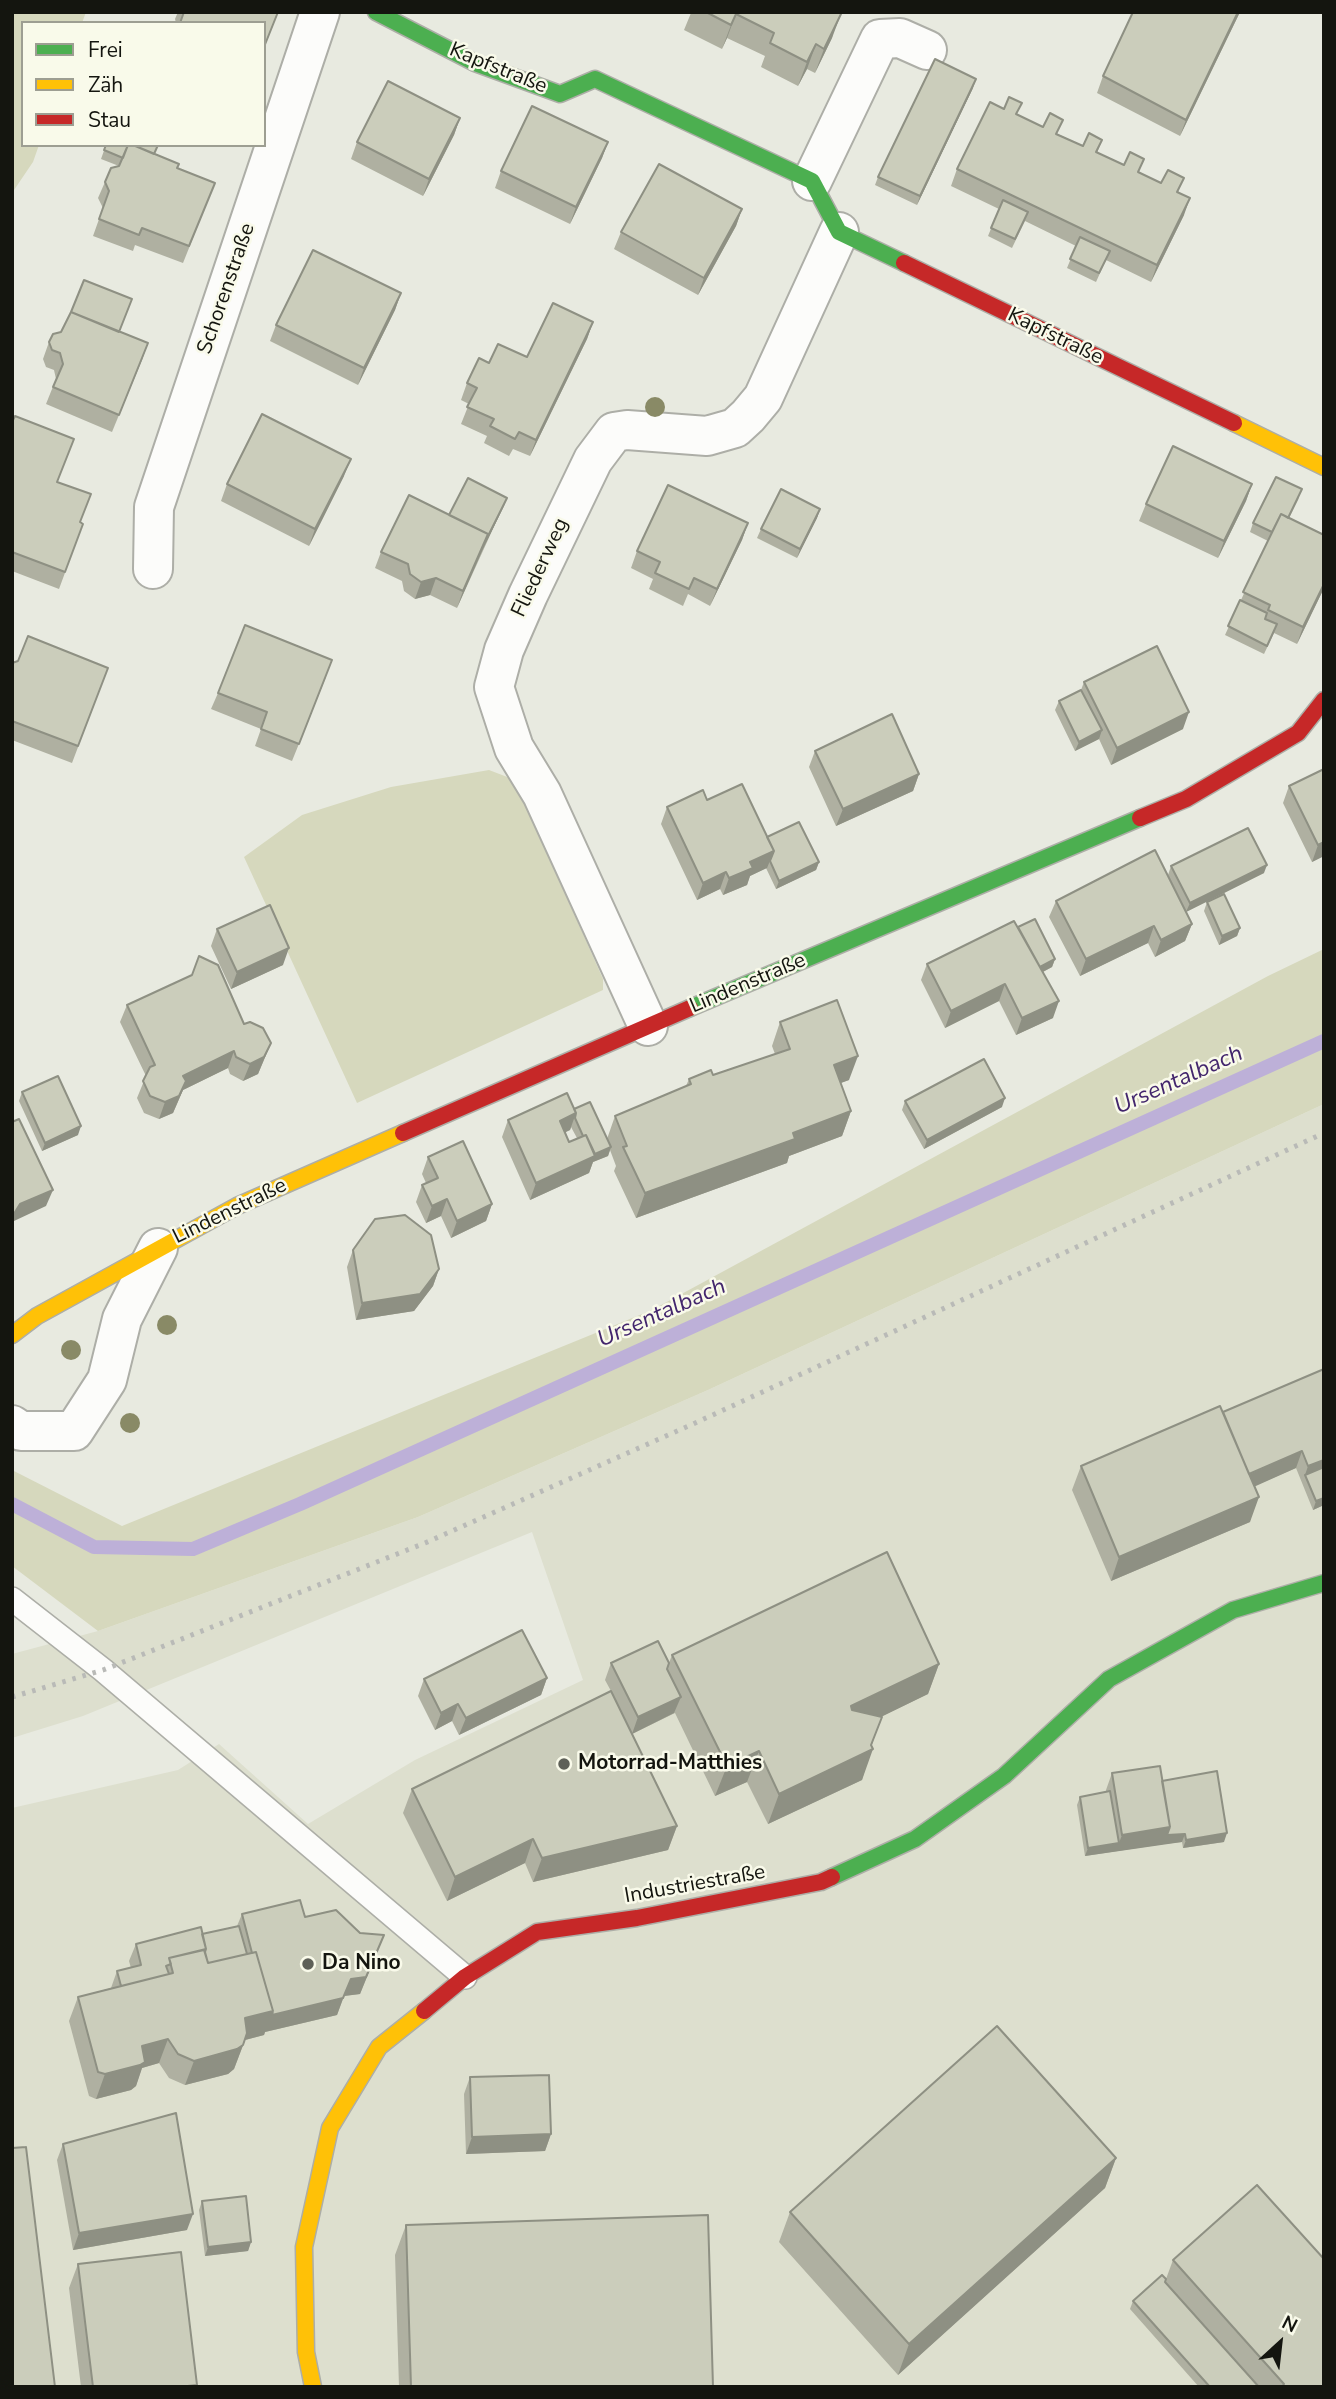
<!DOCTYPE html>
<html>
<head>
<meta charset="utf-8">
<style>
	body { margin:0 }
	#map { position:relative; width:1336px; height:2399px; overflow:hidden; background:#e8eae0; font-family:"Nunito Sans",sans-serif }
	canvas { display:block }
	.frame { position:absolute; inset:0; border:14px solid #14150f; pointer-events:none }
	.legend { position:absolute; left:21px; top:21px; width:245px; height:126px; box-sizing:border-box; background:#f9faea; border:2px solid #9d9e92; margin:0; padding:9px 12px; list-style:none; font-size:21px; color:#14150f }
	.legend li { display:flex; align-items:center; gap:14px; height:35px }
	.legend b { width:35px; border:2px solid #9d9e92 }
	.north { position:absolute; left:1245px; top:2308px; width:70px; height:70px; -webkit-text-stroke:5px #f9faea; paint-order:stroke; rotate:27deg; font-size:19px; font-weight:700; line-height:28px; text-align:center; color:#14150f }
	.north::after { content:''; display:block; margin:auto; width:24px; height:32px; background:#14150f; clip-path:polygon(50% 0,100% 100%,50% 72%,0 100%) }
</style>
</head>
<body>
<div id="map">
<canvas width="1336" height="2399"></canvas>
<div class="frame"></div>
<ul class="legend">
<li><b style="height:9px;background:#4caf50"></b>Frei</li>
<li><b style="height:9px;background:#ffc107"></b>Zäh</li>
<li><b style="height:9px;background:#c62828"></b>Stau</li>
</ul>
<div class="north">N</div>
</div>
<script>
const context = document.querySelector('canvas').getContext('2d');
context.lineJoin = 'round';
function fillPath(path, color) { context.fillStyle = color; context.fill(path, 'evenodd'); }
const toPath = rows => new Path2D(rows.map(r => 'M' + r).join(''));
function trace(path, color, width, dash) { context.strokeStyle = color; context.lineWidth = width; context.lineCap = dash ? 'butt' : 'round'; context.setLineDash(dash || []); context.stroke(path); }
function write(font, color, halo, rows, align = 'center') {
  context.font = font + ' "Nunito Sans",sans-serif'; context.lineWidth = 5; context.setLineDash([]); context.textBaseline = 'middle'; context.strokeStyle = halo; context.fillStyle = color; for (const [text, x, y, turn = 0] of rows) {
    context.save(); context.translate(x, y); context.rotate((+turn || 0) * Math.PI / 180); context.textAlign = isNaN(turn) ? turn : align; if (halo) context.strokeText(text, 0, 0); context.fillText(text, 0, 0); context.restore();
  }
}
const built = toPath([
	[1324,1104,1324,2387,12,2387,12,1808,178,1770,219,1744,308,1824,415,1760,583,1680,532,1532,83,1716,12,1738,12,1654,98,1631,418,1517,708,1390]
]);
const green = toPath([
	[12,12,86,12,82,23,23,23,23,145,39,145,33,162,12,193],
	[489,770,515,780,603,979,603,990,357,1103,244,857,302,815,391,787],
	[1324,949,1324,1104,708,1390,418,1517,98,1631,12,1566,12,1470,122,1526,652,1310,1268,976]
]);
const stream = toPath([
	[12,1504,94,1547,193,1549,300,1504,1324,1041]
]);
const lane = toPath([
	[12,1599,103,1670,465,1977]
]);
const street = toPath([
	[812,181,880,39,900,38,927,50],
	[153,569,154,507,320,12],
	[648,1026,542,794,514,748,494,687,504,650,528,595,593,460,614,432,627,430,707,436,735,428,748,416,763,398,839,232],
	[12,1425,21,1431,74,1431,107,1380,122,1319,158,1248]
]);
const fast = toPath([
	[376,12,475,63,560,94,595,79,812,181,839,232,904,263],
	[690,1008,1140,818],
	[832,1877,915,1839,1004,1776,1109,1679,1233,1610,1324,1583]
]);
const slow = toPath([
	[1234,423,1324,467],
	[12,1335,37,1316,237,1206,403,1133],
	[313,2387,306,2352,304,2247,330,2128,379,2047,424,2011]
]);
const jam = toPath([
	[904,263,1234,423],
	[1140,818,1186,799,1298,733,1324,700],
	[403,1133,690,1008],
	[424,2011,465,1977,537,1932,637,1918,821,1882,832,1877]
]);
const rail = toPath([
	[12,1697,103,1670,425,1543,693,1424,1324,1133]
]);
const trees = [
	[655,407],
	[167,1325],
	[71,1350],
	[130,1423]
];
const wall = toPath([
	[178,12,279,12,264,23,176,23,175,19],
	[689,12,838,12,832,38,815,73,807,69,798,86,761,67,765,56,727,38,722,49,684,30,691,13],
	[1240,12,1180,136,1097,93,1103,76],
	[973,88,917,205,875,185,878,177],
	[1018,115,1083,146,1102,140,1097,153,1179,192,1184,215,1151,282,1106,260,1096,282,1067,268,1076,246,1025,221,1012,248,988,236,999,209,951,186,957,169],
	[460,118,454,135,423,196,351,159,357,142],
	[608,142,602,158,570,224,495,188,501,171],
	[106,145,154,154,177,168,215,183,183,263,135,245,133,251,93,236,103,208,98,198,105,182,119,166,101,159],
	[742,209,736,226,698,295,614,249,621,232],
	[401,293,395,310,358,385,270,341,276,325],
	[593,322,587,339,530,456,513,449,509,456,484,443,487,436,461,424,469,404,461,400,467,383,489,363,527,357],
	[119,332,148,343,112,432,46,404,56,379,54,370,46,367,43,359,49,342],
	[12,422,57,482,80,522,83,524,59,589,12,571],
	[344,476,309,546,221,501,227,484],
	[1252,484,1246,501,1218,558,1139,521,1146,504],
	[507,498,457,608,430,595,415,599,404,591,402,581,375,568,381,552,449,515],
	[1299,498,1289,518,1324,535,1324,588,1297,644,1274,633,1264,654,1225,635,1268,541,1250,532,1253,523],
	[820,509,817,518,797,558,757,538,761,529],
	[748,523,742,540,710,606,688,594,683,606,649,589,653,579,631,568,637,551],
	[18,661,108,668,72,763,12,740,12,663],
	[326,677,292,761,255,746,261,729,211,709,218,693],
	[1084,682,1183,729,1111,765,1099,739,1075,751,1055,710,1059,701,1081,690],
	[815,751,919,774,913,791,836,826,809,767],
	[1289,786,1324,856,1312,862,1283,803],
	[707,800,767,837,819,862,816,870,776,889,766,868,750,876,747,885,723,895,720,889,697,900,661,824,667,807],
	[1171,866,1264,873,1186,912,1168,875],
	[1056,901,1192,924,1185,941,1155,957,1148,943,1080,976,1049,917],
	[1207,902,1240,928,1237,936,1219,945,1204,911],
	[1018,927,1055,959,1052,967,1043,972,1053,1018,1016,1035,999,1001,945,1028,921,980,927,964],
	[217,929,283,965,231,989,211,946],
	[127,1005,244,1024,271,1043,258,1074,243,1081,230,1074,228,1068,183,1090,173,1113,159,1119,144,1113,137,1098,146,1076,120,1022],
	[780,1022,849,1080,840,1083,851,1111,842,1136,789,1156,787,1163,636,1218,614,1171,616,1166,610,1150,608,1156,593,1162,589,1173,530,1200,502,1137,508,1120,574,1109,607,1139,615,1116,686,1086,689,1079,713,1075,775,1054,772,1046],
	[571,1127,577,1138,569,1142,565,1132,570,1130],
	[22,1092,78,1135,42,1151,19,1101],
	[905,1101,1002,1107,924,1149,902,1110],
	[428,1157,492,1204,486,1221,451,1238,441,1216,426,1223,416,1202,422,1185,426,1183,422,1174],
	[353,1250,439,1269,433,1286,414,1311,356,1320,347,1267],
	[1324,1369,1324,1505,1313,1510,1296,1468,1254,1486,1250,1522,1111,1581,1072,1490,1081,1466,1223,1412],
	[672,1655,939,1664,928,1694,880,1717,862,1780,768,1824,747,1782,715,1796,675,1713,632,1734,677,1826,668,1850,533,1882,525,1863,447,1901,403,1813,412,1789,611,1691,605,1680,611,1663,669,1663],
	[547,1678,541,1695,459,1735,452,1721,435,1730,418,1696,424,1679],
	[1112,1773,1162,1781,1224,1842,1183,1848,1182,1842,1164,1844,1085,1856,1077,1805,1080,1797,1106,1792,1106,1790],
	[242,1914,305,1917,377,1952,360,1994,344,1996,337,2015,265,2032,264,2035,245,2040,234,2069,228,2074,185,2085,169,2078,159,2063,142,2068,136,2086,131,2090,96,2099,89,2096,69,2021,78,1997,111,1988,117,1971,131,1968,129,1961,136,1944,202,1934,237,1926],
	[470,2077,551,2134,545,2151,466,2154,464,2094],
	[63,2144,187,2230,73,2250,57,2160],
	[1116,2158,1105,2188,898,2375,779,2242,790,2212],
	[202,2201,251,2242,248,2251,205,2256,199,2210],
	[406,2225,713,2387,399,2387,395,2255],
	[1173,2260,1324,2387,1199,2387,1130,2309,1133,2301,1166,2279],
	[78,2264,197,2385,196,2387,81,2387,69,2288]
]);
const shadedWall = toPath([
	[1238,12,1240,12,1180,136,1186,120],
	[736,14,727,38,722,49,731,25],
	[841,14,832,38,815,73,824,49],
	[816,44,807,69,798,86,807,62],
	[976,79,973,88,917,205,920,196],
	[460,118,454,135,423,196,429,179],
	[608,142,602,158,570,224,576,207],
	[1190,198,1184,215,1151,282,1157,265],
	[742,209,736,226,698,295,704,278],
	[401,293,395,310,358,385,364,368],
	[593,322,587,339,530,456,536,440],
	[148,343,142,360,112,432,119,415],
	[351,459,344,476,309,546,315,529],
	[1252,484,1246,501,1218,558,1224,541],
	[507,498,504,506,482,551,457,608,463,591,488,534],
	[820,509,817,518,797,558,800,549],
	[748,523,742,540,710,606,717,589],
	[436,578,430,595,415,599,421,582],
	[1324,584,1324,588,1297,644,1303,627],
	[1189,712,1183,729,1111,765,1117,748],
	[1102,730,1099,739,1075,751,1079,742],
	[919,774,913,791,836,826,843,809],
	[1324,842,1324,856,1312,862,1318,845],
	[774,851,767,868,750,876,747,885,723,895,729,878,750,862],
	[819,862,816,870,776,889,779,881],
	[1267,865,1264,873,1186,912,1190,903],
	[726,872,720,889,697,900,703,883],
	[1192,924,1185,941,1155,957,1161,940],
	[1154,926,1148,943,1080,976,1086,959],
	[1240,928,1237,936,1219,945,1222,936],
	[289,948,283,965,231,989,237,972],
	[1055,959,1052,967,1029,979,1032,970],
	[1005,984,999,1001,945,1028,951,1011],
	[1059,1001,1053,1018,1016,1035,1022,1018],
	[271,1043,258,1074,243,1081,250,1064],
	[234,1051,228,1068,183,1090,173,1113,159,1119,165,1102,183,1076],
	[858,1056,849,1080,825,1089,834,1065],
	[1005,1098,1002,1107,924,1149,927,1140],
	[851,1111,842,1136,789,1156,787,1163,636,1218,645,1193,793,1133],
	[576,1113,570,1130,554,1138,560,1121],
	[81,1126,78,1135,42,1151,45,1143],
	[611,1147,608,1156,593,1162,589,1173,530,1200,536,1183],
	[53,1190,46,1206,14,1221,12,1224,12,1217,20,1204],
	[447,1199,441,1216,426,1223,432,1206],
	[492,1204,486,1221,451,1238,457,1221],
	[439,1269,433,1286,414,1311,356,1320,362,1303],
	[1302,1451,1296,1468,1238,1494,1244,1477],
	[1324,1460,1324,1474,1305,1475,1308,1466],
	[1259,1497,1250,1522,1111,1581,1119,1557],
	[1324,1498,1324,1505,1313,1510,1316,1501],
	[939,1664,928,1694,840,1737,851,1706],
	[547,1678,541,1695,459,1735,466,1718],
	[681,1697,674,1713,632,1734,638,1717],
	[458,1704,452,1721,435,1730,441,1713],
	[882,1717,869,1751,873,1749,862,1780,768,1824,779,1794],
	[759,1751,747,1782,715,1796,727,1766],
	[677,1826,668,1850,533,1882,542,1858],
	[1170,1827,1185,1834,1182,1842,1085,1856,1088,1848,1119,1843,1122,1835],
	[1227,1833,1224,1842,1183,1848,1186,1840],
	[533,1839,525,1863,447,1901,455,1877],
	[384,1935,360,1994,344,1996,337,2015,265,2032,264,2035,245,2040,234,2069,228,2074,185,2085,194,2061,245,2018,351,1979],
	[168,2039,159,2063,142,2068,136,2086,131,2090,96,2099,105,2074,142,2046],
	[551,2134,545,2151,466,2154,472,2137],
	[1116,2158,1105,2188,898,2375,909,2344],
	[193,2214,187,2230,73,2250,79,2233],
	[251,2242,248,2251,205,2256,208,2247]
]);
const building = toPath([
	[184,12,278,12,264,47,264,23,180,23,184,12],
	[706,12,838,12,841,14,824,49,816,44,807,62,770,43,774,33,736,14,731,25,706,12],
	[1133,12,1238,12,1186,120,1103,76,1133,12],
	[935,59,976,79,920,196,878,177,935,59],
	[388,81,460,118,429,179,357,142,388,81],
	[1009,97,1022,103,1016,114,1043,127,1050,113,1063,120,1056,134,1083,146,1089,133,1102,140,1096,152,1124,165,1130,152,1144,159,1138,172,1161,183,1168,170,1184,178,1177,192,1190,198,1157,265,957,169,990,102,1004,109,1009,97],
	[532,106,608,142,576,207,501,171,532,106],
	[106,145,128,145,123,158,104,150,106,145],
	[128,145,133,145,179,164,177,168,215,183,189,246,142,228,139,235,99,219,109,191,105,182,111,168,119,166,128,145],
	[133,145,158,145,154,154,133,145],
	[659,164,742,209,704,278,621,232,659,164],
	[1003,200,1028,212,1015,239,991,228,1003,200],
	[1080,237,1110,251,1099,273,1070,259,1080,237],
	[313,250,401,293,364,368,276,325,313,250],
	[84,280,132,299,119,332,71,312,84,280],
	[553,303,593,322,536,440,519,432,515,439,490,426,494,419,467,407,477,388,467,383,479,358,489,363,498,344,527,357,553,303],
	[71,312,148,343,119,415,53,387,63,364,60,353,52,350,49,342,53,334,61,332,71,312],
	[262,414,351,459,315,529,227,484,262,414],
	[15,416,74,439,57,482,91,494,80,522,83,524,65,572,12,552,12,422,15,416],
	[1173,446,1252,484,1224,541,1146,504,1173,446],
	[1276,477,1302,489,1288,518,1281,514,1272,532,1253,523,1276,477],
	[468,478,507,498,485,542,488,534,449,515,468,478],
	[668,485,748,523,717,589,694,578,689,589,655,573,660,562,637,551,668,485],
	[781,489,820,509,800,549,761,529,781,489],
	[409,495,488,534,463,591,436,578,421,582,410,574,408,564,381,552,409,495],
	[1281,514,1324,535,1324,584,1303,627,1268,610,1270,605,1243,592,1281,514],
	[1240,600,1267,613,1265,619,1277,624,1267,646,1228,626,1240,600],
	[245,625,332,660,299,744,261,729,267,712,218,693,245,625],
	[28,636,108,668,78,746,12,721,12,663,18,661,28,636],
	[1157,646,1189,712,1117,748,1084,682,1157,646],
	[1081,690,1102,730,1079,742,1059,701,1081,690],
	[892,714,919,774,843,809,815,751,892,714],
	[1324,769,1324,842,1318,845,1289,786,1324,769],
	[742,784,774,851,750,862,753,868,729,878,726,872,703,883,667,807,703,790,707,800,742,784],
	[799,822,819,862,779,881,770,861,774,851,767,837,799,822],
	[1248,828,1267,865,1190,903,1171,866,1248,828],
	[1155,850,1192,924,1161,940,1154,926,1086,959,1056,901,1155,850],
	[1224,894,1240,928,1222,936,1207,902,1224,894],
	[270,905,289,948,237,972,217,929,270,905],
	[1035,919,1055,959,1040,967,1018,927,1035,919],
	[1014,921,1059,1001,1022,1018,1005,984,951,1011,927,964,1014,921],
	[199,956,218,965,244,1024,250,1022,263,1028,271,1043,264,1057,250,1064,236,1057,234,1051,183,1076,186,1081,179,1096,165,1102,150,1096,143,1081,150,1067,155,1065,127,1005,192,975,199,956],
	[837,1000,858,1056,834,1065,851,1111,793,1133,795,1139,645,1193,623,1147,627,1146,615,1116,691,1084,689,1079,711,1070,713,1075,790,1049,780,1022,837,1000],
	[984,1059,1005,1098,927,1140,905,1101,984,1059],
	[58,1076,81,1126,45,1143,22,1092,58,1076],
	[567,1093,576,1113,560,1121,569,1142,586,1135,595,1156,536,1183,508,1120,567,1093],
	[590,1102,611,1147,595,1154,586,1135,583,1136,575,1118,576,1113,574,1109,590,1102],
	[19,1119,53,1190,20,1204,12,1217,12,1122,19,1119],
	[463,1141,492,1204,457,1221,447,1199,432,1206,422,1185,438,1178,428,1157,463,1141],
	[405,1215,431,1235,439,1269,420,1294,362,1303,353,1250,375,1219,405,1215],
	[1324,1369,1324,1460,1308,1466,1302,1451,1249,1474,1223,1412,1324,1369],
	[1220,1406,1259,1497,1119,1557,1081,1466,1220,1406],
	[1324,1467,1324,1498,1316,1501,1305,1475,1324,1467],
	[887,1552,939,1664,851,1706,852,1710,882,1717,871,1745,873,1749,779,1794,759,1751,727,1766,672,1655,887,1552],
	[522,1630,547,1678,466,1718,458,1704,441,1713,424,1679,522,1630],
	[658,1641,669,1663,667,1669,681,1697,638,1717,611,1663,658,1641],
	[611,1691,677,1826,542,1858,533,1839,455,1877,412,1789,611,1691],
	[1160,1766,1170,1827,1122,1835,1112,1773,1160,1766],
	[1217,1771,1227,1833,1186,1840,1185,1834,1167,1835,1170,1827,1162,1781,1217,1771],
	[1110,1791,1119,1843,1088,1848,1080,1797,1110,1791],
	[300,1900,305,1917,336,1910,360,1933,384,1935,366,1977,351,1979,343,1998,272,2015,273,2011,256,1952,252,1953,242,1914,300,1900],
	[239,1926,247,1954,208,1963,205,1952,206,1949,202,1934,239,1926],
	[201,1927,206,1949,169,1958,171,1964,166,1966,169,1974,121,1986,117,1971,141,1965,136,1944,201,1927],
	[204,1950,208,1963,256,1952,273,2011,245,2018,247,2033,243,2045,237,2049,194,2061,178,2054,168,2039,142,2046,145,2062,140,2065,105,2074,98,2072,78,1997,173,1973,169,1958,204,1950],
	[997,2026,1116,2158,909,2344,790,2212,997,2026],
	[549,2075,551,2134,472,2137,470,2077,549,2075],
	[176,2113,193,2214,79,2233,63,2144,176,2113],
	[26,2147,55,2387,12,2387,12,2148,26,2147],
	[1257,2185,1324,2259,1324,2387,1282,2387,1284,2384,1173,2260,1257,2185],
	[246,2196,251,2242,208,2247,202,2201,246,2196],
	[708,2215,713,2387,411,2387,406,2225,708,2215],
	[181,2252,197,2385,178,2387,93,2387,78,2264,181,2252],
	[1162,2275,1166,2279,1165,2282,1259,2387,1210,2387,1133,2301,1162,2275]
]);
const markers = [
	[564,1764,7,"#5e6058"],
	[308,1964,7,"#5e6058"]
];
const streetNames = [
	["Kapfstraße",498,69,22],
	["Schorenstraße",227,289,-71],
	["Kapfstraße",1055,337,26],
	["Fliederweg",541,568,-65],
	["Lindenstraße",748,984,-23],
	["Lindenstraße",230,1212,-26],
	["Industriestraße",695,1885,-10]
];
const poiNames = [
	["Motorrad-Matthies",578,1764],
	["Da Nino",322,1964]
];
const waterNames = [
	["Ursentalbach",1179,1081,-24],
	["Ursentalbach",662,1314,-24]
];
fillPath(built, '#dddfce');
fillPath(green, '#d6d8bd');
trace(stream, '#bdb0d8', 14);
trace(lane, '#adaea7', 26);
trace(street, '#adaea7', 42);
trace(fast, '#adaea7', 19);
trace(slow, '#adaea7', 19);
trace(jam, '#adaea7', 19);
trace(lane, '#fcfcfa', 23);
trace(street, '#fcfcfa', 38);
trace(fast, '#4caf50', 16);
trace(slow, '#ffc107', 16);
trace(jam, '#c62828', 16);
trace(rail, '#b9bab7', 5, [3.5, 7]);
context.fillStyle = '#898a66';
for (const [x, y] of trees) { context.beginPath(); context.arc(x, y, 10, 0, 2 * Math.PI); context.fill(); }
fillPath(wall, '#afb0a1');
fillPath(shadedWall, '#8e9083');
fillPath(building, '#cbcdbb');
trace(building, '#8e9083', 2);
for (const [x, y, r, color] of markers) { const dot = new Path2D(); dot.arc(x, y, r, 0, 2 * Math.PI); context.fillStyle = color; context.fill(dot); trace(dot, '#f9faea', 2.5); }
write('21px', '#14150f', '#f9faea', streetNames);
write('bold 21px', '#14150f', '#f9faea', poiNames, 'left');
write('italic 23px', '#43266d', '#f9faea', waterNames);
</script>
</body>
</html>
